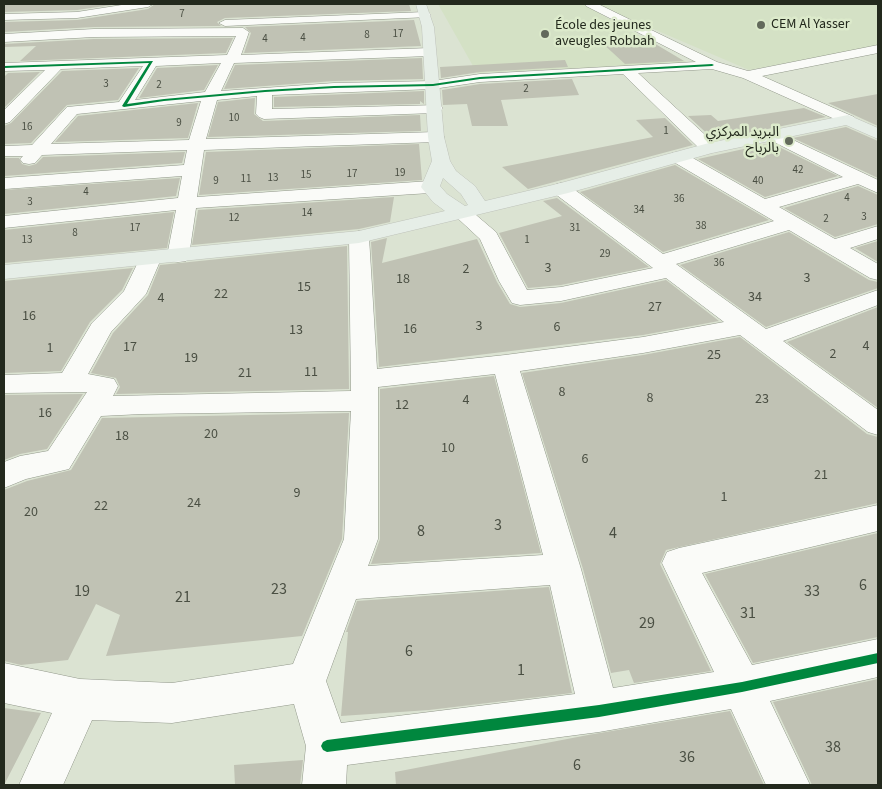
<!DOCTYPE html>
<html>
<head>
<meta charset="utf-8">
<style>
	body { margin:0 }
	#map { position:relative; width:882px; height:789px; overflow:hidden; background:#dbe3d2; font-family:"Source Sans 3",sans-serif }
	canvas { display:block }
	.frame { position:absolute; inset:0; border:5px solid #23291d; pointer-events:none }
</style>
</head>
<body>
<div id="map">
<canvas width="882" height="789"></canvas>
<div class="frame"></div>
</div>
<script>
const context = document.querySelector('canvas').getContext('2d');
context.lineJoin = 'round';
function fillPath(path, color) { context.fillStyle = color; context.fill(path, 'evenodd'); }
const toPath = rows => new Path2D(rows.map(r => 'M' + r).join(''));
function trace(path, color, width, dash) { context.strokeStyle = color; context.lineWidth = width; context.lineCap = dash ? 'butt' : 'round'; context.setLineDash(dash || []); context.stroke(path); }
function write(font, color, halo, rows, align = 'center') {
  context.font = font + ' "Source Sans 3","Noto Sans Arabic",sans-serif'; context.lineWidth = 5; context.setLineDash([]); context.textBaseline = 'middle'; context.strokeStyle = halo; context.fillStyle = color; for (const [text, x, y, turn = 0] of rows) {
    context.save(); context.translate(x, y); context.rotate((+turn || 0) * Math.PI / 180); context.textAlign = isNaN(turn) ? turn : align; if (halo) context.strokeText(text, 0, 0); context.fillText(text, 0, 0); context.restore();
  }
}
const built = toPath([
	[438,4,583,4,688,63,477,73],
	[595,4,878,4,878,46,749,70]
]);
const building = toPath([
	[4,4,118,4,77,10,4,12],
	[155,4,409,4,411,11,225,18,217,22,221,26,94,27,4,32,4,22,77,20,148,9],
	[414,20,421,46,244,53,251,33,245,27],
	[642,37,647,39,684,61,625,64,600,41],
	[233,38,226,53,20,61,36,46,4,47,4,44,94,39],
	[422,58,423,79,334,81,224,89,235,65],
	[565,60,568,67,480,72,441,78,440,67],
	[218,65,204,90,139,98,157,68],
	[139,68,118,100,67,105,31,143,4,144,4,126,11,123,62,71],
	[40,72,4,108,4,77,8,73],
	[572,79,579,95,501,100,508,126,472,126,467,104,443,105,442,90,480,84],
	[424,91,424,104,420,101,420,104,274,107,274,97],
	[878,94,878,126,828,103],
	[255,98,254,114,263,121,420,115,421,131,208,137,218,102],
	[198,103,188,138,55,142,78,116],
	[804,108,826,117,714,140,688,116,711,115,718,121],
	[665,118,693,145,528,189,502,167,653,137,636,120],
	[846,127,878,141,878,178,793,138],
	[771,143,838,176,765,197,698,159],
	[419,144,422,180,199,195,206,152],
	[185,152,182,163,4,176,4,158,19,158,22,164,29,166,36,164,43,157],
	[675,165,769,220,663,252,580,192],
	[180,178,176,196,4,214,4,190],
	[858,186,878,195,878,224,835,237,784,208],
	[394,197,390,222,359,229,192,245,198,210],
	[557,198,649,267,561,285,528,288,499,233,562,216,543,201],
	[174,212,167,248,4,263,4,230],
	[789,232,869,280,878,282,878,288,766,327,680,265],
	[387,238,382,263,477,239,497,282,510,304,520,307,561,303,666,280,719,321,643,335,379,367,371,242],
	[878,241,878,262,855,248],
	[347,246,349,389,116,394,120,387,116,378,91,373,113,333,148,295,160,265],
	[133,268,122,290,90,322,61,371,4,373,4,281],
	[878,307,878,408,787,342],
	[740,337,867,434,878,437,878,503,666,550,660,564,711,671,634,683,629,670,611,673,583,569,522,373,643,355],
	[494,376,541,553,371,564,380,539,380,389],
	[83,394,47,449,20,454,4,460,4,395],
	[349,413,342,539,302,636,106,656,120,615,96,604,68,660,21,665,4,661,4,490,27,481,71,470,102,418],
	[878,533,878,637,753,663,705,574],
	[549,587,572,693,429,710,341,716,348,632,346,632,357,601],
	[878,679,878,785,812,785,773,702],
	[4,708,41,713,4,785],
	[730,711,764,785,396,785,395,772,588,735],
	[303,760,300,785,235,785,234,765]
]);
const minor = toPath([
	[128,4,153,4,148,7,77,18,4,20,4,14,77,12,128,4],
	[585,4,598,4,717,62,748,71,878,45,878,53,762,76,854,117,856,120,854,123,848,125,743,78,712,69,638,73,715,144,717,148,715,152,709,153,703,152,623,74,480,82,433,89,272,95,272,109,440,105,443,108,440,111,435,113,264,119,259,117,256,114,257,96,217,100,206,139,436,132,442,133,444,137,442,141,436,142,204,150,197,197,430,181,437,183,439,187,437,191,430,193,196,208,189,256,186,261,178,262,170,261,167,256,176,210,4,228,4,216,178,198,182,176,5,189,4,178,184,165,187,150,42,155,35,163,29,164,23,163,20,159,23,156,4,156,4,146,32,145,67,107,119,102,143,66,61,69,10,122,4,124,4,110,45,70,4,71,4,63,227,55,236,36,94,37,4,42,4,34,94,29,243,28,249,32,241,55,430,48,436,52,430,56,234,63,221,91,334,83,433,81,480,74,696,62,586,6,585,4],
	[221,63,205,92,135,100,156,66,221,63],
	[201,101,189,140,51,144,77,114,201,101],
	[425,12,429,13,431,15,429,17,225,26,219,23,225,20,425,12],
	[774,131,878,180,878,193,858,184,779,207,835,239,878,226,878,239,850,248,878,264,878,280,870,278,789,230,676,264,766,329,878,290,878,305,783,341,878,410,878,435,868,432,740,335,643,353,520,371,581,569,613,688,714,672,662,563,667,552,679,548,878,505,878,531,702,573,752,665,878,639,878,677,770,701,810,785,766,785,731,709,599,732,347,765,346,785,302,785,306,746,294,704,172,723,92,720,63,785,19,785,52,713,4,703,4,663,80,679,172,683,293,664,344,539,351,411,142,414,101,416,69,469,26,479,4,488,4,462,20,456,48,451,87,392,4,393,4,375,62,373,92,323,124,291,142,254,150,252,158,254,161,259,146,294,111,332,88,374,114,379,118,386,113,396,351,391,349,237,352,233,359,231,366,233,369,237,377,369,505,355,643,337,724,322,666,278,561,301,520,305,512,303,499,281,480,239,452,213,455,209,462,207,469,209,496,232,527,290,561,287,653,268,554,193,552,189,554,185,561,183,568,185,663,254,774,221,672,161,669,157,672,153,678,152,684,153,765,199,843,177,768,139,766,136,768,133,774,131],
	[495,374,543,555,368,566,378,539,378,387,495,374],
	[550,585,575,694,341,723,326,681,356,599,550,585]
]);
const major = toPath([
	[416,4,426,4,434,27,444,137,450,161,456,171,475,186,485,201,557,184,709,143,848,115,878,128,878,139,846,125,712,153,568,193,359,243,4,279,4,265,359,231,445,211,433,202,421,187,432,161,428,137,422,27,416,4],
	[443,178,461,194,468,205,465,206,447,194,440,186,443,178]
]);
const cycleway = toPath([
	[153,61,127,104,164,99,265,90,334,86,433,84,480,77,712,64,714,65,712,66,480,79,433,86,334,88,265,92,164,101,124,107,122,106,149,63,4,68,4,66,153,61],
	[878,653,878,663,742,692,599,717,327,752,323,750,321,746,323,742,327,740,599,705,742,682,878,653]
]);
const markers = [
	[761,25,5,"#636a5c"],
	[545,34,5,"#636a5c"],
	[789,141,5,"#636a5c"]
];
const farNumbernames = [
	["7",182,15],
	["17",398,35],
	["8",367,36],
	["4",303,39],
	["4",265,40],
	["3",106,85],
	["2",159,86],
	["2",526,90],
	["10",234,119],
	["9",179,124],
	["16",27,128],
	["1",666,132],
	["42",798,171],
	["19",400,174],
	["17",352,175],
	["15",306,176],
	["13",273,179],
	["11",246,180],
	["9",216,182],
	["40",758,182],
	["4",86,193],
	["4",847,199],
	["36",679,200],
	["3",30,203],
	["34",639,211],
	["14",307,214],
	["3",864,218],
	["12",234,219],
	["2",826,220],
	["38",701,227],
	["17",135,229],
	["31",575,229],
	["8",75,234],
	["13",27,241],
	["1",527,241],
	["29",605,255],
	["36",719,264]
];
const farPoinames = [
	["CEM Al Yasser",771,25],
	["École des jeunes",555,26],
	["aveugles Robbah",555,42],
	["البريد المركزي",779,133,"right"],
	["بالرباح",779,149,"right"]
];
const numberNames = [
	["3",548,269],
	["2",466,270],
	["3",807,279],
	["18",403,280],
	["15",304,288],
	["22",221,295],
	["34",755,298],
	["4",161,299],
	["27",655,308],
	["16",29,317],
	["3",479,327],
	["6",557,328],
	["16",410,330],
	["13",296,331],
	["4",866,347],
	["17",130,348],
	["1",50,349],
	["2",833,355],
	["25",714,356],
	["19",191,359],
	["11",311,373],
	["21",245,374],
	["8",562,393],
	["8",650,399],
	["23",762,400],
	["4",466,401],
	["12",402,406],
	["16",45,414],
	["20",211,435],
	["18",122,437],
	["10",448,449],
	["6",585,460],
	["21",821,476],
	["9",297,494],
	["1",724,498],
	["24",194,504],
	["22",101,507],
	["20",31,513]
];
const nearNumbernames = [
	["3",498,526],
	["8",421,532],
	["4",613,534],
	["6",863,586],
	["23",279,590],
	["19",82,592],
	["33",812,592],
	["21",183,598],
	["31",748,614],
	["29",647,624],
	["6",409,652],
	["1",521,671],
	["38",833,748],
	["36",687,758],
	["6",577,766]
];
fillPath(built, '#d4e1c5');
fillPath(building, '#c0c2b4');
trace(minor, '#91978a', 1);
trace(major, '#bec2ba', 1);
fillPath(minor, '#fafbf8');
fillPath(major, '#e6eee7');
fillPath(cycleway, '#00873e');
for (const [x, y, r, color] of markers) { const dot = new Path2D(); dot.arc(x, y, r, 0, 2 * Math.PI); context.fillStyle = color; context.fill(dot); trace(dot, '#dceacb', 2); }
write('11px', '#4a4f43', null, farNumbernames);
write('14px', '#23291d', '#dceacb', farPoinames, 'left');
write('14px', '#4a4f43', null, numberNames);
write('16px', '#4a4f43', null, nearNumbernames);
</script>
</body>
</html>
